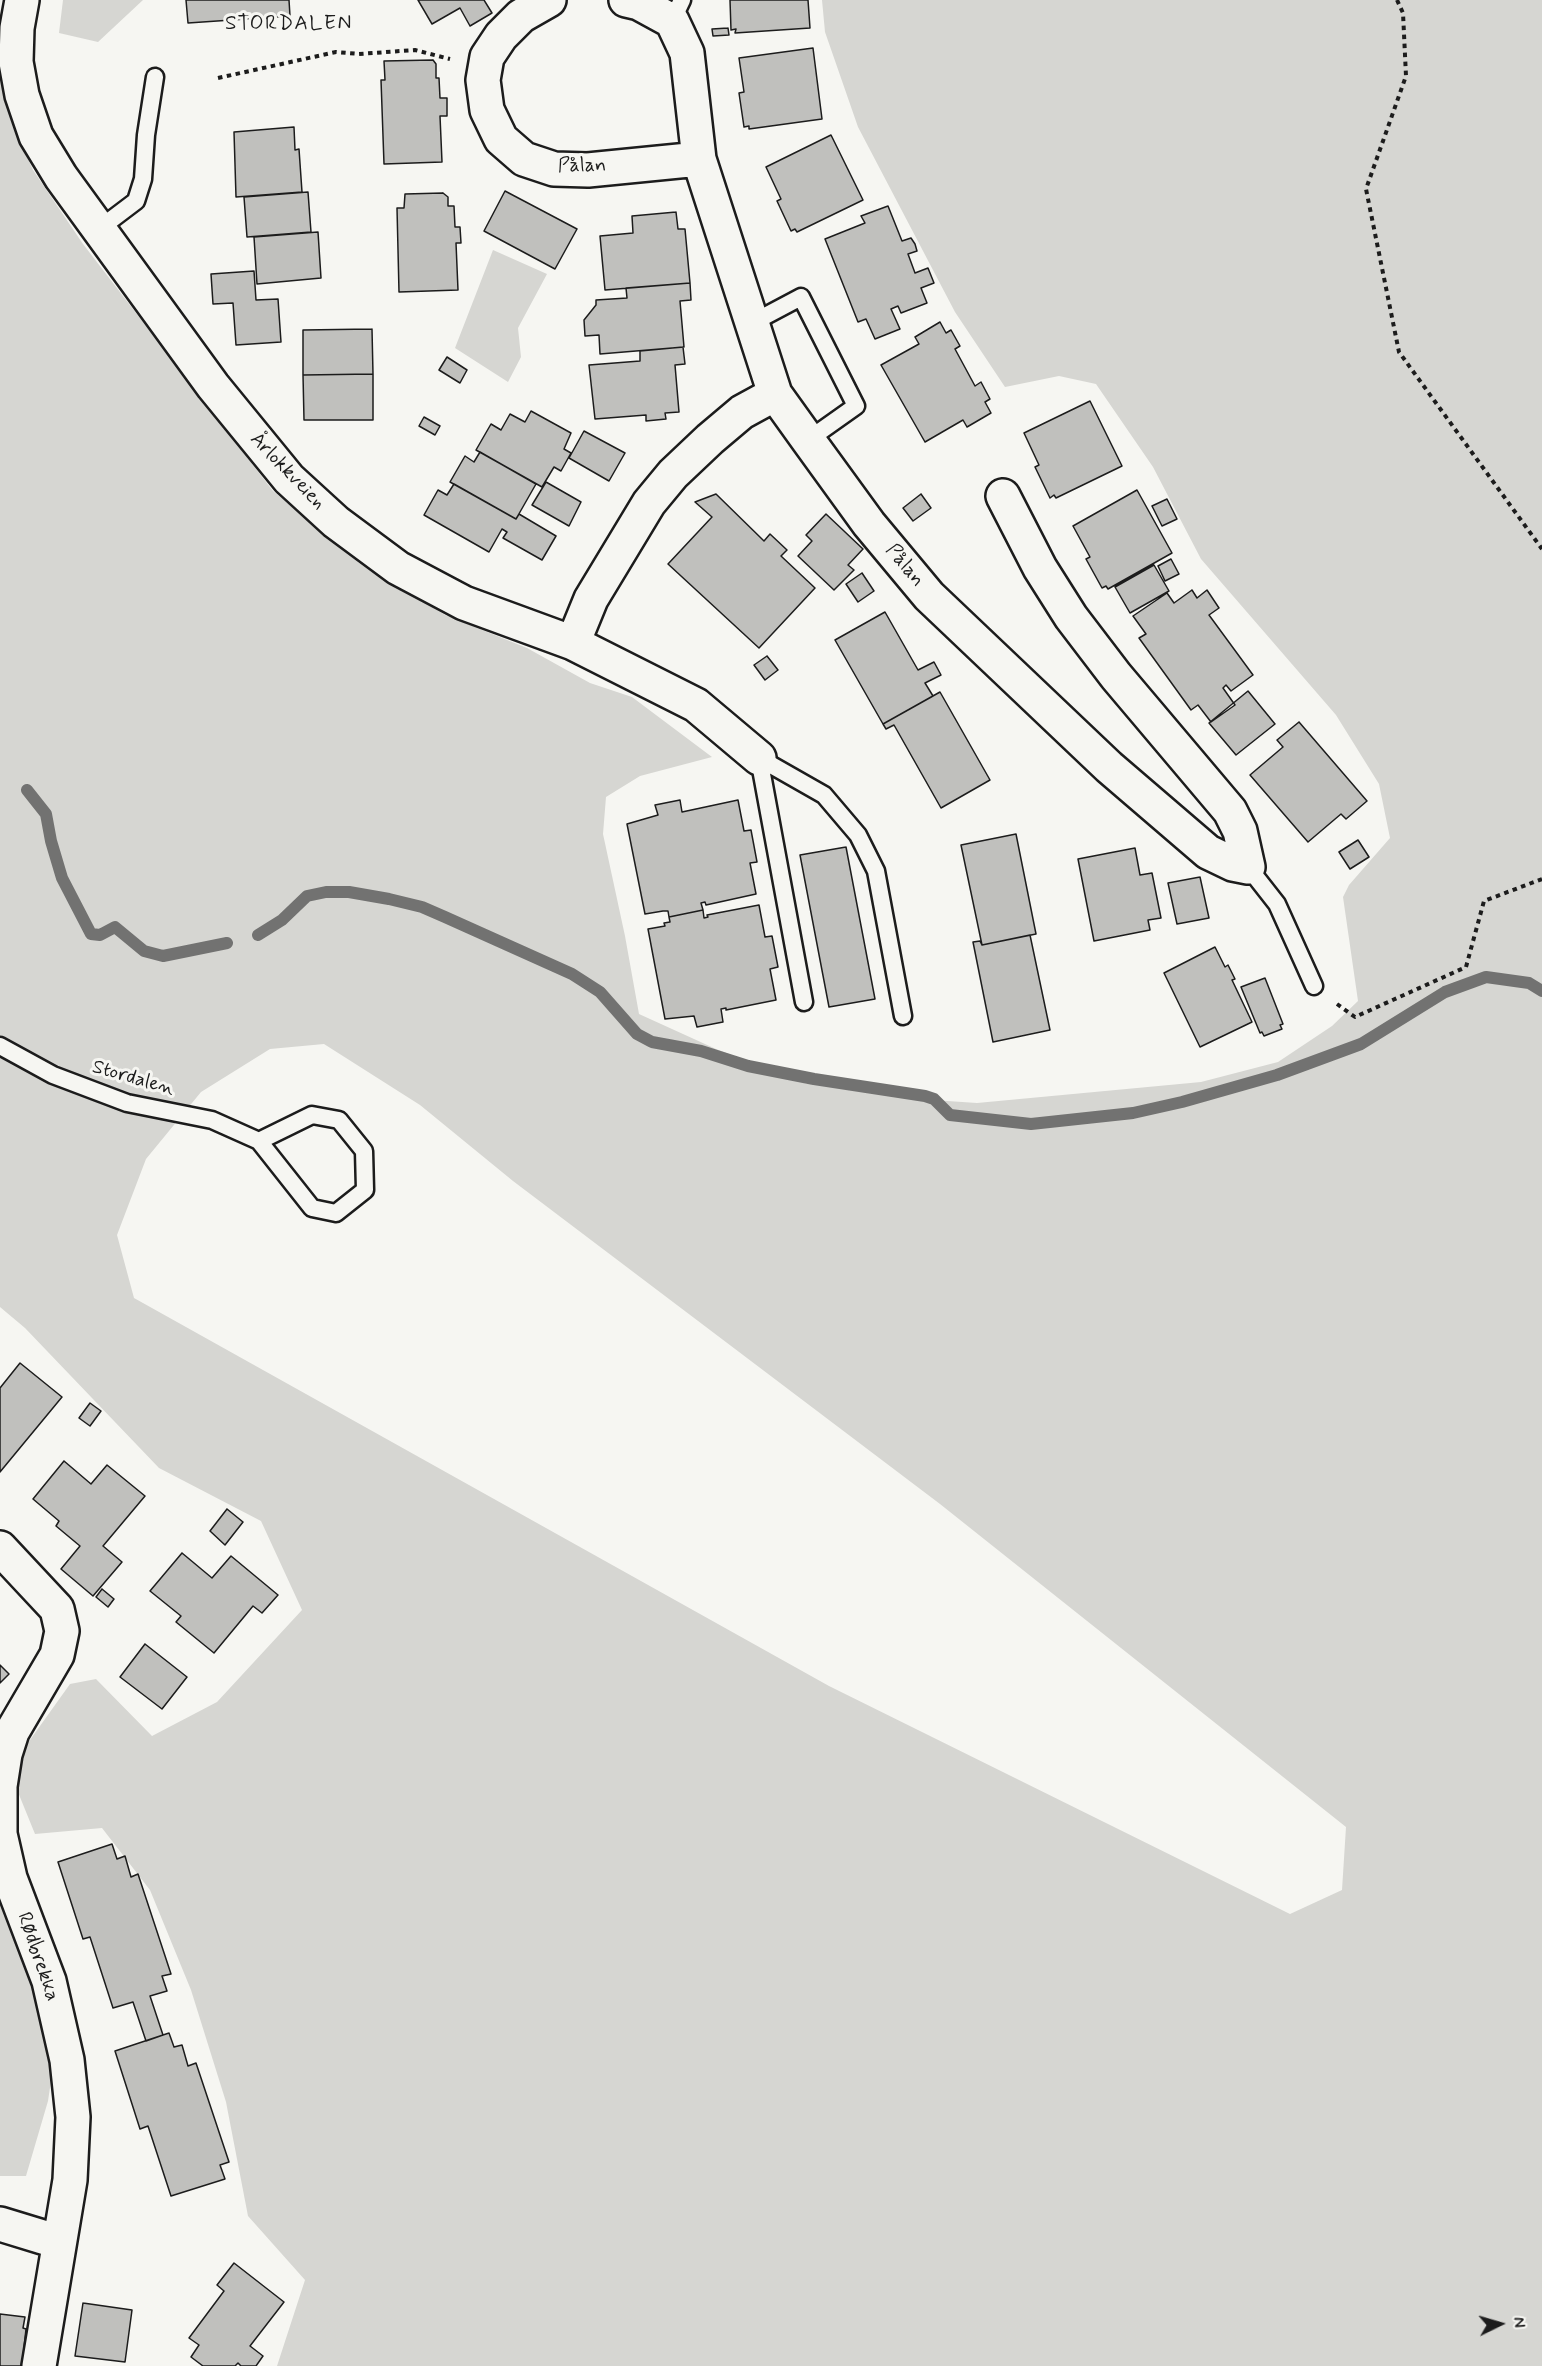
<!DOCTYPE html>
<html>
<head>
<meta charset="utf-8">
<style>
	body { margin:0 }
	#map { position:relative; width:1542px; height:2366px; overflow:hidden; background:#f6f6f2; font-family:Mynerve,sans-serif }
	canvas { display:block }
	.north { position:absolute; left:1470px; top:2294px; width:60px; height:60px; -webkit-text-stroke:4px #f6f6f2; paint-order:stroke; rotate:85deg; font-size:16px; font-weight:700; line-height:24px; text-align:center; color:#1c1c1c }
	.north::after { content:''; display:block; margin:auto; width:21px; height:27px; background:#1c1c1c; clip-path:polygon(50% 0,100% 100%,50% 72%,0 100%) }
</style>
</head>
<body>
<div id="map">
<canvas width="1542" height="2366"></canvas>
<div class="north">N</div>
</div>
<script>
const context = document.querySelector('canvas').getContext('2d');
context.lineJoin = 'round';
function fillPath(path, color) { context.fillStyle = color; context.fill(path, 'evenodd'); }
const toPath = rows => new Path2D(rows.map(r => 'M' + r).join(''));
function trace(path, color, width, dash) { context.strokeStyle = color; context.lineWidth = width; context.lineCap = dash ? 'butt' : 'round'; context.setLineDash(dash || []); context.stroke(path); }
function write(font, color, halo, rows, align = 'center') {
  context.font = font + ' Mynerve,sans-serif'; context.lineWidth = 6; context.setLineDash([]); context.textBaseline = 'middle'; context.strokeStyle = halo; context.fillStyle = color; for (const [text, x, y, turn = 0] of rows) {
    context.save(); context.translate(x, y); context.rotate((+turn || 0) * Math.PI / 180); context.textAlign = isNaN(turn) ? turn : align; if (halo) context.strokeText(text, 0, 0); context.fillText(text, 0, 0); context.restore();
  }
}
const green = toPath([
	[63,0,143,0,98,42,59,33],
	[822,0,1542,0,1542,2366,277,2366,305,2280,248,2216,226,2102,191,1990,150,1890,102,1828,35,1834,11,1775,25,1747,70,1684,96,1679,152,1736,217,1702,302,1610,261,1521,159,1468,25,1328,0,1307,0,59,11,121,33,170,83,244,273,491,359,562,445,615,527,648,590,683,632,697,712,757,640,776,606,797,603,834,625,936,639,1014,716,1049,804,1083,903,1098,977,1103,1201,1082,1278,1062,1332,1026,1358,1001,1343,897,1349,885,1390,838,1379,784,1336,715,1201,559,1153,467,1096,384,1059,376,1005,387,955,312,858,127,825,32],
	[324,1044,420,1105,513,1181,940,1504,1346,1827,1342,1890,1290,1914,829,1686,134,1298,117,1235,146,1159,201,1092,270,1049],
	[493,250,547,274,518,328,521,357,508,382,455,348],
	[0,1883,59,2027,48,2101,26,2176,0,2176]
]);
const stream = toPath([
	[27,790,46,814,51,841,62,878,91,934,100,935,115,927,144,951,163,956,227,943],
	[258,935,282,920,307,896,326,892,349,892,389,899,422,907,445,917,572,974,600,992,637,1034,652,1042,701,1051,748,1066,814,1079,925,1096,934,1099,950,1115,1031,1124,1133,1113,1182,1102,1277,1075,1361,1044,1445,992,1486,977,1529,983,1542,991]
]);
const building = toPath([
	[186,0,289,0,290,16,188,23,186,0],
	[418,0,484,0,492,13,470,26,460,8,432,24,418,0],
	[730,0,808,0,810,28,735,33,736,29,731,30,730,0],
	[728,28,729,35,713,36,712,29,728,28],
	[813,48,822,119,749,129,749,126,744,127,739,93,744,92,739,58,813,48],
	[433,60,436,64,436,78,439,78,440,98,447,98,447,116,440,116,442,162,384,164,381,80,385,80,384,61,433,60],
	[294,127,295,150,299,149,302,192,236,197,234,132,294,127],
	[831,135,863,200,797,232,795,229,791,231,777,201,781,199,766,167,831,135],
	[505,191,577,229,555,269,484,231,505,191],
	[308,192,311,232,247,237,244,197,308,192],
	[443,193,448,197,448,206,454,206,455,227,460,227,461,243,456,243,458,290,399,292,397,208,404,208,405,194,443,193],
	[888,206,902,241,911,238,915,244,917,251,908,254,915,273,928,268,934,283,921,288,927,303,901,313,898,306,891,309,900,329,875,339,866,319,858,322,825,239,865,223,861,216,888,206],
	[676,212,678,229,685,229,690,283,605,290,600,236,633,233,632,216,676,212],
	[318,232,321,278,257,284,254,237,318,232],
	[254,271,256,300,278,299,281,342,236,345,233,303,213,304,211,274,254,271],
	[690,283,691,300,680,301,684,347,600,354,599,335,585,336,584,320,596,305,596,300,627,298,626,288,690,283],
	[940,322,946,333,951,330,960,346,955,349,975,386,981,382,990,399,985,402,991,413,967,427,963,420,925,442,881,365,919,344,915,337,940,322],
	[372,329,373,374,303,375,303,330,372,329],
	[683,347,685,364,675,365,679,412,665,413,666,419,646,421,646,415,595,419,589,365,640,361,640,351,683,347],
	[447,357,467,370,460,383,439,370,447,357],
	[373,374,373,420,304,420,303,375,373,374],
	[1090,401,1122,466,1056,498,1054,495,1050,498,1035,467,1039,465,1024,433,1090,401],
	[531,411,571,433,564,449,571,453,561,471,554,467,542,487,476,450,491,424,501,430,510,414,525,422,531,411],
	[424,417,440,426,435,435,419,426,424,417],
	[584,431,625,453,609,481,569,458,584,431],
	[480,452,536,484,516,519,450,482,465,456,474,462,480,452],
	[546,482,581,502,569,526,532,505,546,482],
	[454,484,516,519,519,514,556,536,542,560,503,538,507,532,502,529,489,552,424,515,438,490,447,495,454,484],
	[1137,490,1172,553,1108,589,1106,586,1102,588,1086,559,1090,557,1073,526,1137,490],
	[716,494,764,541,770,534,787,550,781,556,815,588,759,648,668,564,712,517,695,502,716,494],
	[921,494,931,508,913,521,903,508,921,494],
	[1167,499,1177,519,1162,526,1152,506,1167,499],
	[826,514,863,549,848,565,854,570,834,590,798,556,812,541,806,535,826,514],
	[1171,559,1179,574,1165,581,1158,566,1171,559],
	[1154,565,1169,591,1130,613,1115,587,1154,565],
	[862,573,874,591,858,602,846,584,862,573],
	[1192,590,1197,598,1207,590,1219,608,1209,615,1253,675,1231,691,1226,685,1223,688,1235,705,1211,722,1198,705,1191,710,1139,638,1146,634,1133,616,1167,593,1174,603,1192,590],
	[885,612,918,670,934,662,941,675,925,683,933,696,883,724,835,640,885,612],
	[767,656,778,670,765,680,754,665,767,656],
	[1248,691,1275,724,1236,755,1209,723,1248,691],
	[940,692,990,780,941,808,894,725,886,729,883,724,940,692],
	[1299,722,1367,801,1346,819,1341,814,1308,842,1250,775,1283,747,1277,740,1299,722],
	[680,800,682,812,738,800,744,831,751,830,757,862,750,863,756,894,706,905,705,902,701,903,703,910,669,917,668,911,663,911,645,914,627,824,658,815,655,805,680,800],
	[1016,834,1036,934,982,945,961,845,1016,834],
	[1358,840,1369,857,1350,869,1339,852,1358,840],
	[846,847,875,999,829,1007,800,855,846,847],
	[1135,848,1140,875,1152,873,1161,918,1148,920,1150,930,1094,941,1078,859,1135,848],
	[1200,877,1209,918,1177,924,1168,883,1200,877],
	[759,905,765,937,772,936,778,967,770,969,776,1000,726,1010,726,1008,721,1009,723,1022,697,1027,694,1016,665,1019,648,929,665,926,664,923,670,922,669,917,703,910,704,918,708,917,707,915,759,905],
	[1030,935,1050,1030,993,1042,973,942,980,941,982,945,1030,935],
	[1215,947,1225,967,1228,965,1235,979,1232,980,1252,1022,1200,1047,1164,973,1215,947],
	[1265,978,1283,1024,1280,1025,1282,1029,1264,1036,1262,1032,1260,1033,1241,987,1265,978],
	[20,1363,62,1397,0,1472,0,1388,20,1363],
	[90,1403,101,1411,90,1426,79,1418,90,1403],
	[64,1461,91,1484,107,1465,145,1496,103,1546,122,1562,93,1596,61,1569,80,1546,56,1526,59,1521,33,1499,64,1461],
	[227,1509,243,1522,225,1545,210,1531,227,1509],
	[182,1553,212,1578,231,1556,278,1595,262,1613,253,1606,214,1653,176,1622,181,1616,150,1591,182,1553],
	[102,1589,114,1599,108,1607,96,1597,102,1589],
	[145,1644,187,1677,162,1709,120,1677,145,1644],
	[0,1665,9,1674,0,1683,0,1665],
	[112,1844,117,1859,125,1856,131,1877,138,1874,171,1974,162,1976,167,1991,150,1996,163,2035,146,2041,133,2002,113,2008,90,1937,83,1939,58,1862,112,1844],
	[169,2033,174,2047,182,2045,188,2066,196,2063,229,2162,220,2165,225,2179,171,2196,148,2126,140,2129,115,2051,169,2033],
	[234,2263,284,2302,250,2346,263,2356,256,2366,241,2366,238,2363,235,2366,203,2366,191,2357,199,2345,189,2338,224,2291,217,2285,234,2263],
	[83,2303,132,2310,125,2362,75,2356,83,2303],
	[0,2314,25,2317,23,2328,26,2329,22,2366,0,2366,0,2314]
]);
const path = toPath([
	[1397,0,1403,13,1406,76,1366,189,1399,352,1542,549],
	[218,78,336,52,359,54,415,50,450,59],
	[1337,1004,1355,1017,1466,967,1484,901,1542,879]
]);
const lane = toPath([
	[672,21,682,0],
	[99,229,136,201,143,179,146,135,155,77],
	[752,323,801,297,856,406,808,440],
	[759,758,824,795,858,835,876,871,903,1016],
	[759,758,804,1002],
	[1248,867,1277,904,1314,986],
	[0,1046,53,1075,127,1103,212,1120,259,1141,312,1208,336,1213,365,1190,364,1151,339,1120,312,1115,259,1141]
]);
const street = toPath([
	[22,0,17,28,16,62,22,95,36,136,61,177,213,386,289,479,336,522,398,568,464,603,573,643,696,705,759,758],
	[549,0,521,16,501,36,487,57,483,80,487,110,501,139,524,159,554,169,588,170,699,159],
	[626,0,639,3,672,21,687,53,699,159,775,394,808,440,869,524,929,596,1109,767,1208,852,1233,864,1248,867,1240,831,1230,811,1116,676,1071,617,1040,568,1003,496],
	[573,643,591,599,649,503,673,474,710,439,742,412,775,394],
	[0,1548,57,1609,62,1631,57,1655,12,1732,5,1754,0,1786,0,1834,10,1878,49,1981,67,2060,73,2117,70,2180,39,2366],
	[0,2224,59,2242]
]);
const streetNames = [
	["Pålan",582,167],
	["Årlokkveien",287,472,46],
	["Pålan",904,566,51],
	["Stordalen",133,1079,16],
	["Rødbrekka",37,1957,71]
];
const neighbourhoodNames = [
	["STORDALEN",289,25]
];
fillPath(green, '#d6d6d2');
trace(stream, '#727271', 12);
fillPath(building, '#c0c0bd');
trace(building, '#1c1c1c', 1.5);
trace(lane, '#1c1c1c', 21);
trace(street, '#1c1c1c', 38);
trace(path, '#1c1c1c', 4, [4.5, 4.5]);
trace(lane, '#f6f6f2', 16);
trace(street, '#f6f6f2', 33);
write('20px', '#1c1c1c', '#f6f6f2', streetNames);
context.letterSpacing = '1.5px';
write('21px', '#1c1c1c', '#f6f6f2', neighbourhoodNames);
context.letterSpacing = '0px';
</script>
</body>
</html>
